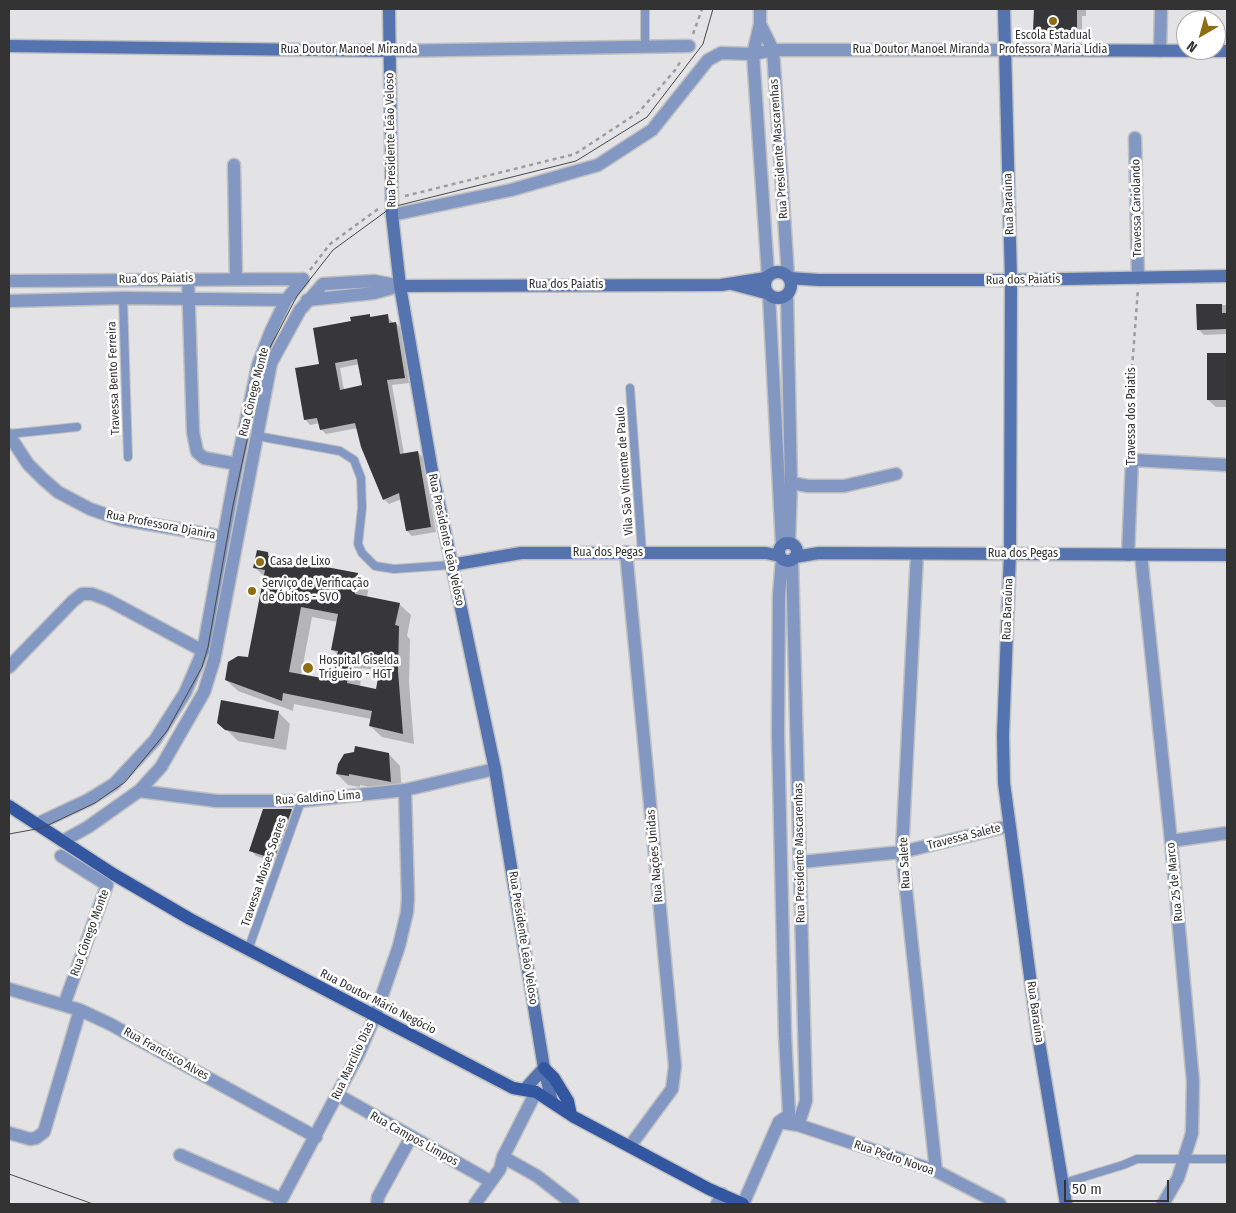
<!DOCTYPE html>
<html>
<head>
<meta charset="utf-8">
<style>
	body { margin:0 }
	#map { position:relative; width:1236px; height:1213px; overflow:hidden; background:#e3e3e6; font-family:"Fira Sans Condensed",sans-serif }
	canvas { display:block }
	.frame { position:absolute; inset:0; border:10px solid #333334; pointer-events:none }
	.north { position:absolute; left:1176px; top:10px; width:50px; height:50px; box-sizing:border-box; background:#fff; border:1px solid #adadae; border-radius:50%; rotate:218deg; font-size:14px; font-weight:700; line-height:20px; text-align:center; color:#333334 }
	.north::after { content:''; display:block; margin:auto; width:18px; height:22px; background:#8f6d12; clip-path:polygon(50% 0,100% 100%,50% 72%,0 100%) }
	.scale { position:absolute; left:1064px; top:1180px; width:105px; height:22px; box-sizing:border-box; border:2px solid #333334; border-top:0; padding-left:6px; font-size:15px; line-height:18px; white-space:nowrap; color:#333334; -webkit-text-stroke:4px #fff; paint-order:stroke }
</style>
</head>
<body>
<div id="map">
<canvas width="1236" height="1213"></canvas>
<div class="frame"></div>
<div class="north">N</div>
<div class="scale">50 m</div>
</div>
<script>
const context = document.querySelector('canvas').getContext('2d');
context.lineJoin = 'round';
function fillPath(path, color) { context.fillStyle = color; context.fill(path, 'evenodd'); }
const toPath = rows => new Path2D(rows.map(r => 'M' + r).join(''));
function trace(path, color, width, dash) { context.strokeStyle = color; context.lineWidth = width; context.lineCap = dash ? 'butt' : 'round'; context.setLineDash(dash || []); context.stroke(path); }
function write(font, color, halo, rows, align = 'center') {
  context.font = font + ' "Fira Sans Condensed",sans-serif'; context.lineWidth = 5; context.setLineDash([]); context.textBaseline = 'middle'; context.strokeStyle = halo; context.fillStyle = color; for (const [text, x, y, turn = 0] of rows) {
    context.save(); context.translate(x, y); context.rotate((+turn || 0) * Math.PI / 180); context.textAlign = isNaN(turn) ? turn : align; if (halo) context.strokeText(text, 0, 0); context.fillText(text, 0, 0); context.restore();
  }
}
const shadow = toPath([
	[1035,9,1086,9,1086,16,1082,16,1082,36,1040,35,1035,30],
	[1227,305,1227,334,1204,335,1198,329,1198,306],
	[369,316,372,318,387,316,393,323,396,323,401,328,409,383,392,385,404,454,418,452,423,458,436,532,412,536,407,531,402,499,389,504,384,499,358,428,326,434,321,429,320,423,310,425,305,419,321,365,352,322],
	[360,364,363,386,344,390,340,368],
	[1208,354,1227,354,1227,407,1216,407,1208,400],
	[268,553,272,558,357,574,369,586,367,597,399,604,411,615,407,636,410,639,409,683,414,744,382,737,370,726,371,719,294,704,293,711,238,691,226,680,250,659,265,577,254,567],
	[312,617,338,622,332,649,339,656,334,682,301,675],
	[362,668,380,671,377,690,360,687],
	[222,701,279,713,290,724,286,750,238,741,219,722],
	[355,753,389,754,400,766,402,793,360,785,360,787,348,785,337,774],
	[264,810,292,810,297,816,280,864,256,856,251,850]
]);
const building = toPath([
	[1034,9,1077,9,1077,31,1033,30],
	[1196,304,1222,304,1222,313,1227,313,1227,329,1197,330],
	[370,314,370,317,388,314,389,323,396,322,405,378,387,380,400,454,418,451,431,527,406,531,399,493,383,500,361,447,355,423,320,430,317,418,304,420,295,368,319,364,313,328,351,321,350,317],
	[357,359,362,385,340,390,335,363],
	[1207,353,1227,353,1227,400,1207,400],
	[257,550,268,552,268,556,358,573,355,594,400,603,395,625,399,626,398,671,403,734,369,726,372,711,283,693,282,701,225,680,228,662,238,656,248,657,265,570,253,568],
	[301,607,338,614,331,650,338,651,333,680,289,672],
	[351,657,381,662,376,689,347,683],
	[221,700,279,711,274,739,225,730,217,723],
	[355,746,389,753,391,782,349,774,349,776,336,774,338,764,344,754,354,752],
	[263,809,292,809,274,859,249,851]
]);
const path = toPath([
	[693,34,702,9],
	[405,196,575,154,639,112,676,69,682,59],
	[310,270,330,244,378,209],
	[1132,448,1131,382,1138,289]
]);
const lane = toPath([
	[645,9,645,47],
	[123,298,128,457],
	[630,388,642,552],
	[9,434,77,427],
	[257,436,340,451,354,460,361,478,362,508,358,544,362,553,375,566,394,569,451,565],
	[248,950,301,801],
	[1064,1183,1123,1165,1137,1159,1227,1159]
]);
const street = toPath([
	[760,9,760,24,753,54,768,275],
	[760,24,773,50,788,276],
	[390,51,689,46],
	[1160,51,1161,9],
	[1135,138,1138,278],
	[234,165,236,278],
	[392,215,511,190,598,165,652,130,708,60,721,53,753,54,773,50,1004,50],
	[188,279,193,432,197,452,204,458,237,464],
	[9,281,303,279],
	[769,295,782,545],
	[787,295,791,483,789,543],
	[307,300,374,293,396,287],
	[9,301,123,298,286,300],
	[9,435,28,464,43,479,58,492,90,509,119,519,224,537],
	[791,483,808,486,844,486,896,474],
	[626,552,675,1066,672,1089,630,1146],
	[917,554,902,852,936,1171],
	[1128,555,1132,460,1227,465],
	[1141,555,1171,841,1193,1081,1192,1133,1178,1178,1163,1204],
	[782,559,779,595,778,734,785,1035,789,1113],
	[9,667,73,601,82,594,92,594,108,600,203,651],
	[139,791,217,801,301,801,405,790,495,769],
	[37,824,88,800,114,784,155,740,185,693,203,651,237,464,258,365,271,331,286,300,303,279],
	[63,841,88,827,139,791,161,767,204,692,214,660,271,363,300,310,323,284,374,281,400,286],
	[1171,841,1227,833],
	[61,856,107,885,64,1005],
	[801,862,902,852,1009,826],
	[9,989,80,1010,110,1024,316,1137],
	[338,1095,490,1181],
	[794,1120,798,1125,936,1171,1000,1204],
	[779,1122,798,1125,806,1101,792,560],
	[9,1133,30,1139,36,1138,44,1132,80,1010],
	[180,1155,281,1199],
	[503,1157,537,1176,573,1204],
	[279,1204,358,1055,375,1016,399,946,407,912,408,898,405,790],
	[377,1204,378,1197,411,1137],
	[475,1204,500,1169,503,1157,536,1092],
	[717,1204,722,1194],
	[743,1204,779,1122,786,1117]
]);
const secondary = toPath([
	[389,9,392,215,400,286,432,471,495,769,544,1068,552,1102],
	[1004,9,1011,280,1010,553,1003,735,1004,783,1038,1036,1066,1204],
	[9,46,390,51],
	[1004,50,1227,51],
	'765 285a13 13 0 1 1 26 0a13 13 0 1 1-26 0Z',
	[789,278,819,280,1011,280,1227,276],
	[732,284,766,293],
	[400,286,721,285,766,278],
	'779 552a9 9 0 1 1 18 0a9 9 0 1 1-18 0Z',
	[795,557,819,553,1227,555],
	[451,565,521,553,766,553,780,556],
	[525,1089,544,1068]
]);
const primary = toPath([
	[9,806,113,874,190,919,513,1088,536,1092,574,1117,709,1189,743,1204],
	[544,1068,554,1078,568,1101,571,1115]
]);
const tram = toPath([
	[9,834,42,828,95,803,125,782,167,731,202,667,208,647,233,505,265,357,297,296,333,250,392,207,576,161,647,117,703,44,713,9],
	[9,1174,93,1204]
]);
const markers = [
	[1053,21,5,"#8f6d12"],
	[260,562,5,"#8f6d12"],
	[252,591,5,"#8f6d12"],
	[308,668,6,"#8f6d12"]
];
const poiNames = [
	["Escola Estadual",1053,36,"center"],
	["Professora Maria Lídia",1053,50,"center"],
	["Casa de Lixo",270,562],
	["Serviço de Verificação",262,584],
	["de Óbitos - SVO",262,598],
	["Hospital Giselda",319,661],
	["Trigueiro - HGT",319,675]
];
const streetNames = [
	["Rua Doutor Manoel Miranda",349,50],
	["Rua Doutor Manoel Miranda",921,50],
	["Rua Presidente Leão Veloso",391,140,-91],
	["Rua Presidente Mascarenhas",779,149,-94],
	["Rua Baraúna",1009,204,-92],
	["Travessa Cariolando",1137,208,-91],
	["Rua dos Paiatis",156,279,-1],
	["Rua dos Paiatis",1023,280,-1],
	["Rua dos Paiatis",566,285],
	["Travessa Bento Ferreira",114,378,-92],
	["Rua Cônego Monte",254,392,-76],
	["Travessa dos Paiatis",1132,416,-90],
	["Vila São Vincente de Paulo",625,471,-94],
	["Rua Professora Djanira",161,525,11],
	["Rua Presidente Leão Veloso",446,540,78],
	["Rua dos Pegas",608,553],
	["Rua dos Pegas",1023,554],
	["Rua Baraúna",1008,609,-88],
	["Rua Galdino Lima",318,798,-4],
	["Travessa Salete",964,837,-14],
	["Rua Presidente Mascarenhas",800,853,-91],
	["Rua Nações Unidas",655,856,-95],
	["Rua Salete",905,863,-93],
	["Travessa Moises Soares",264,872,-71],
	["Rua 25 de Marco",1175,882,-96],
	["Rua Cônego Monte",90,933,-70],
	["Rua Presidente Leão Veloso",523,938,81],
	["Rua Doutor Mário Negócio",378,1002,27],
	["Rua Baraúna",1035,1012,82],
	["Rua Francisco Alves",166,1054,29],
	["Rua Marcilio Dias",353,1061,-65],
	["Rua Campos Limpos",414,1139,29],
	["Rua Pedro Novoa",894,1158,19]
];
fillPath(shadow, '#0003');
fillPath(building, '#373638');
trace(lane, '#c0c0c2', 10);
trace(street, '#c0c0c2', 15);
trace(secondary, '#c0c0c2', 15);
trace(primary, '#c0c0c2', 15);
trace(path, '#9d9d9f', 2.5, [4, 4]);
trace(lane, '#8298c2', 8);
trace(street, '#8298c2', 12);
trace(secondary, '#5473af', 12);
trace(primary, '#3356a0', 12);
trace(tram, '#49494a', 1);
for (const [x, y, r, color] of markers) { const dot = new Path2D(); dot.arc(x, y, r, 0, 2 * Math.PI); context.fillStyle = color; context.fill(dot); trace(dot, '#fff', 2); }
write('12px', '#333334', '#fff', poiNames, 'left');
write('12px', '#333334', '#fff', streetNames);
</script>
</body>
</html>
